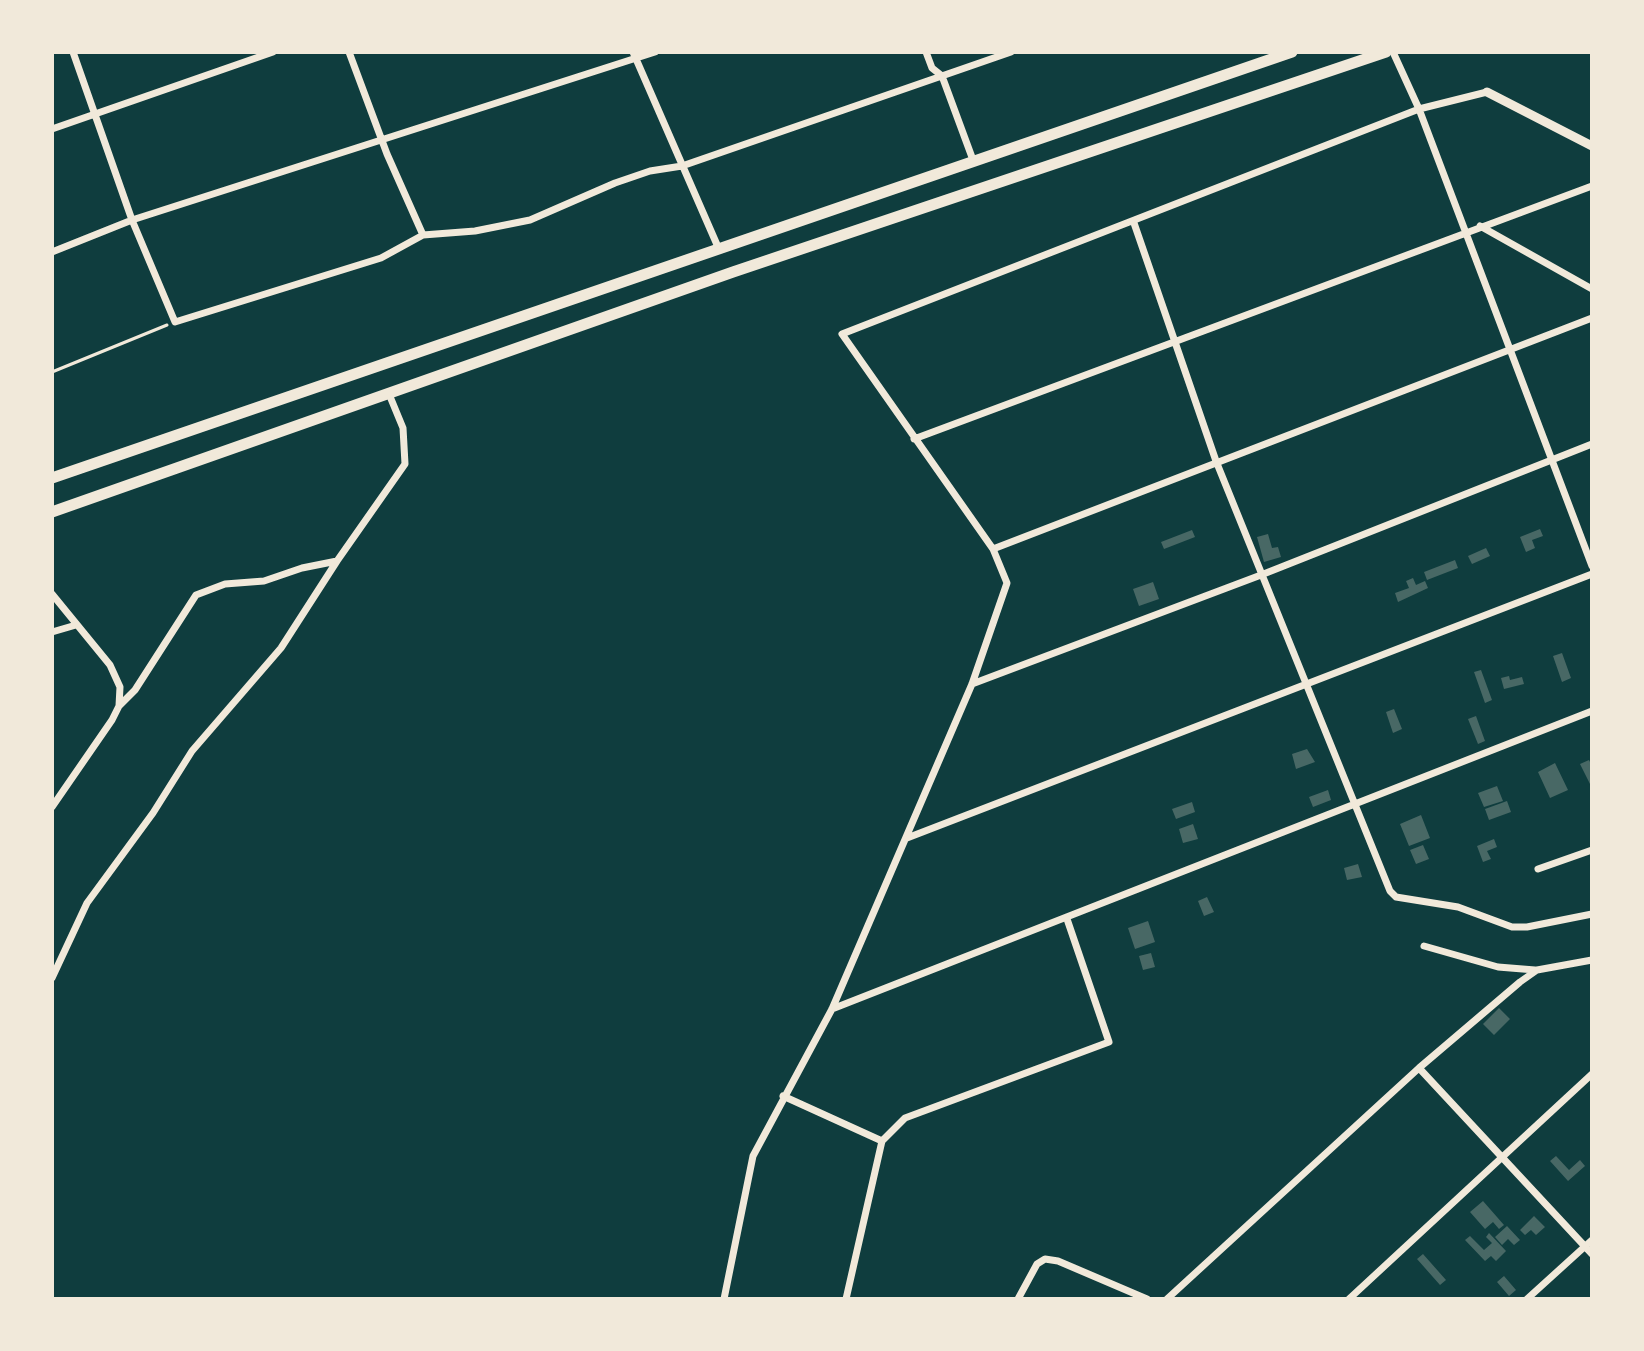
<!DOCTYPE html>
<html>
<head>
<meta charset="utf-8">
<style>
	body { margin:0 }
	#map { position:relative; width:1644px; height:1351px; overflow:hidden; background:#0f3d3e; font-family:"PT Sans",sans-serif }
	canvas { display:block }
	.frame { position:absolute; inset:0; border:54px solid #f1e9da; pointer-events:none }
</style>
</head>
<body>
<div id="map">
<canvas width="1644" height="1351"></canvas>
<div class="frame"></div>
</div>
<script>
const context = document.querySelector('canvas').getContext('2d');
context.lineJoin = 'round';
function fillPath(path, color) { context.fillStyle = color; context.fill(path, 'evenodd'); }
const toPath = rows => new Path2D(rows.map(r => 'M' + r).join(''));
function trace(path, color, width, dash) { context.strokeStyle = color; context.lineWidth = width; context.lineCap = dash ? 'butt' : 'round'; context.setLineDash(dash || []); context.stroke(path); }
const building = toPath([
	[1540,529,1543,536,1532,540,1535,548,1526,552,1520,537],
	[1192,530,1195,537,1164,549,1161,542],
	[1268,534,1272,548,1278,547,1281,557,1264,562,1257,537],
	[1486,548,1490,556,1472,564,1468,556],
	[1455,560,1458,568,1427,580,1424,572],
	[1413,578,1416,585,1425,581,1428,588,1398,602,1395,593,1409,588,1406,581],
	[1153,582,1159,599,1139,606,1133,589],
	[1562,653,1571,678,1562,682,1553,656],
	[1481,670,1492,700,1485,703,1474,672],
	[1509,676,1510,680,1522,677,1524,684,1504,689,1501,678],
	[1394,709,1402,729,1393,733,1386,712],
	[1476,716,1485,741,1478,744,1468,719],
	[1307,749,1315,762,1296,769,1292,754],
	[1589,760,1592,766,1592,788,1580,764],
	[1555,763,1568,790,1550,798,1538,772],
	[1497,786,1503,801,1484,807,1478,793],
	[1328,790,1331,800,1313,807,1309,797],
	[1507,801,1511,812,1489,820,1485,809],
	[1192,802,1195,812,1176,819,1172,809],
	[1421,815,1430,838,1409,846,1400,824],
	[1193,824,1198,839,1183,843,1179,829],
	[1494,839,1497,847,1487,851,1491,859,1483,862,1477,846],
	[1423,845,1429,859,1416,864,1410,850],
	[1358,864,1362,877,1347,880,1344,868],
	[1207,897,1214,912,1204,916,1198,901],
	[1148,921,1155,942,1135,949,1128,928],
	[1151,953,1155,967,1143,970,1139,956],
	[1499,1008,1510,1019,1494,1035,1483,1024],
	[1556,1156,1569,1170,1580,1160,1585,1166,1568,1181,1550,1161],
	[1483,1201,1504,1225,1499,1229,1493,1222,1485,1229,1470,1212],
	[1534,1216,1545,1227,1536,1235,1531,1230,1525,1235,1520,1230],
	[1507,1226,1520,1240,1514,1245,1508,1239,1502,1245,1495,1237],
	[1489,1233,1506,1251,1496,1261,1491,1256,1485,1261,1465,1240,1470,1236,1484,1250,1492,1243,1486,1237],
	[1423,1254,1446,1280,1440,1285,1417,1259],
	[1504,1276,1516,1290,1509,1296,1497,1282]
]);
const path = toPath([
	[52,372,167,325]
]);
const minor = toPath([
	[73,52,132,220,175,322,381,258,423,235,475,231,530,220,615,183,650,171,682,166,1011,52],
	[349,52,387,154,423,235],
	[633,52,718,247],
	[926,52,932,68,942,76,973,160],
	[1393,52,1419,109,1592,566],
	[52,129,273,52],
	[1134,223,1216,461,1390,891,1396,897,1458,907,1512,927,1527,927,1592,914],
	[1480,226,1592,289],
	[52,252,132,220,655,52],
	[914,439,1592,186],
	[993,549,1592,318],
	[52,594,110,665,120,687,119,706,112,720,52,807],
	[52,632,76,625],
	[972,684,1261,575,1592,444],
	[119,706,135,690,196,595,225,584,264,581,302,568,337,561,405,464,403,428,389,394],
	[907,838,1592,574],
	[1538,869,1592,850],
	[1424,946,1498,967,1535,970],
	[52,978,87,903,153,813,192,751,281,648,337,561],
	[832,1009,1592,711],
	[1419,1068,1592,1254],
	[783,1096,882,1141],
	[724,1299,753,1156,832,1009,972,684,1007,583,993,549,842,334,1419,109,1487,92],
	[846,1299,882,1141,905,1118,1109,1042,1067,919],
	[1018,1299,1037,1264,1045,1259,1058,1261,1147,1299],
	[1167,1299,1419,1068,1520,982,1537,970,1592,960],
	[1349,1299,1592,1074],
	[1527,1299,1592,1240]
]);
const tertiary = toPath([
	[1487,92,1592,146]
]);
const primary = toPath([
	[52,478,1292,52],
	[52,512,733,272,1386,52]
]);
fillPath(building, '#486865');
trace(path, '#f1e9da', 3);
trace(minor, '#f1e9da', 7);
trace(tertiary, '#f1e9da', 9);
trace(primary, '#f1e9da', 11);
</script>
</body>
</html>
